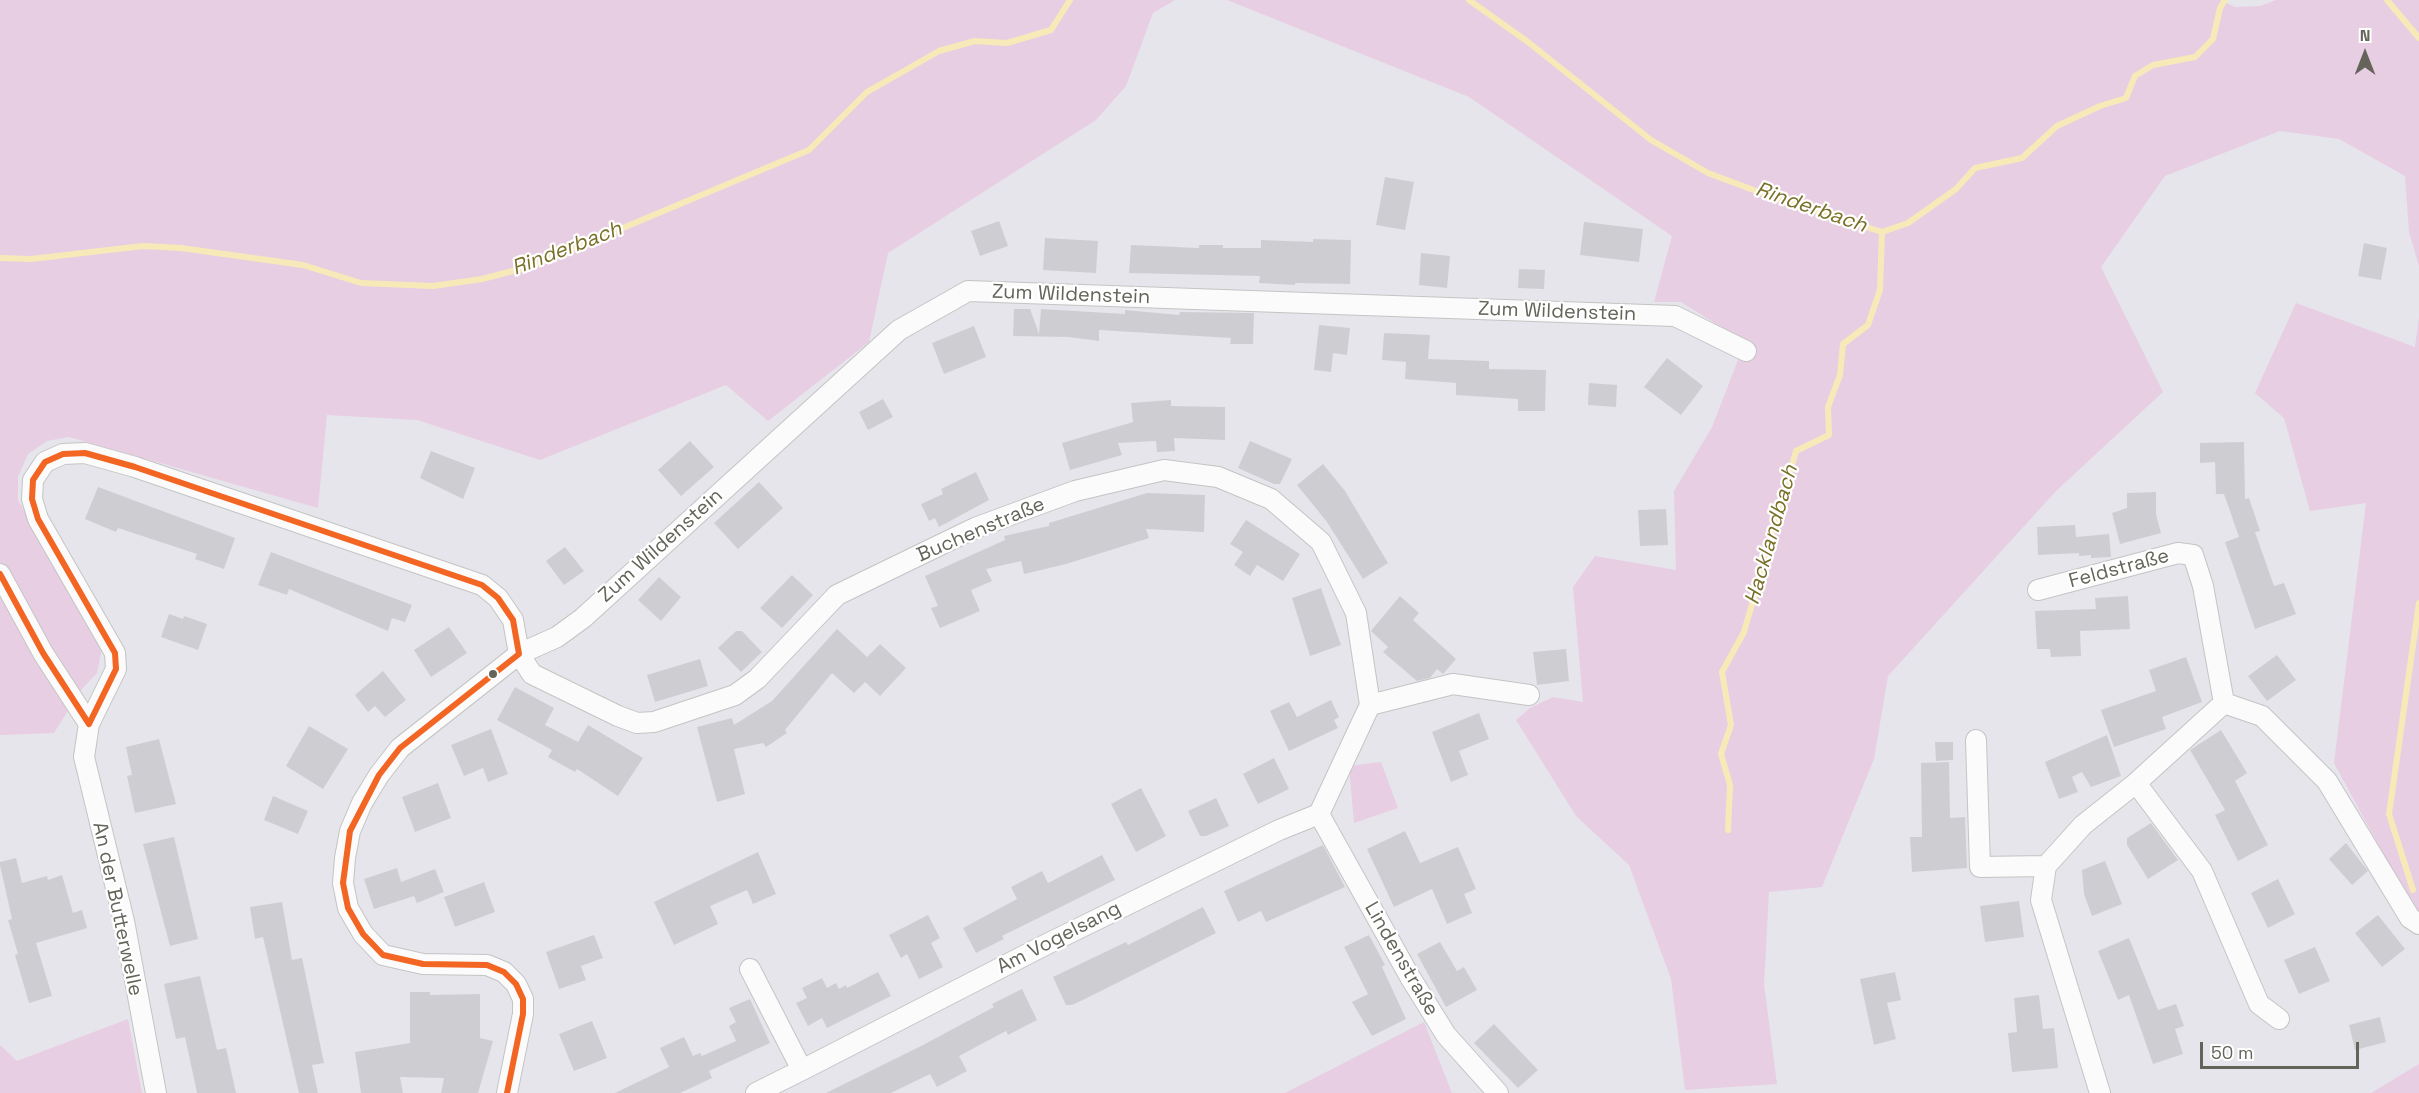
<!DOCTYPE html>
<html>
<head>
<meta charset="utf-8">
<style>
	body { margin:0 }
	#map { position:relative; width:2419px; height:1093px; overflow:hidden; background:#e6e5ec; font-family:"Space Grotesk",sans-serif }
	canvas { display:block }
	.north { position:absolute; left:2335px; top:24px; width:60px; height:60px; -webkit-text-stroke:4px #fff; paint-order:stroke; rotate:0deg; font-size:16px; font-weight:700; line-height:24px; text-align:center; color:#64645a }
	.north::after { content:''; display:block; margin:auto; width:21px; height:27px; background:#64645a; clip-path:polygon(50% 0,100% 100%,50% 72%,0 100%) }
	.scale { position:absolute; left:2200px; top:1042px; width:159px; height:27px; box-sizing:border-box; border:3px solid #64645a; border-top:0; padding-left:8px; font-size:18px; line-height:21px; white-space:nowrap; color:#64645a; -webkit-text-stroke:4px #fff; paint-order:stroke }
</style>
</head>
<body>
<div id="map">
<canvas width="2419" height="1093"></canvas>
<div class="north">N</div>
<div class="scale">50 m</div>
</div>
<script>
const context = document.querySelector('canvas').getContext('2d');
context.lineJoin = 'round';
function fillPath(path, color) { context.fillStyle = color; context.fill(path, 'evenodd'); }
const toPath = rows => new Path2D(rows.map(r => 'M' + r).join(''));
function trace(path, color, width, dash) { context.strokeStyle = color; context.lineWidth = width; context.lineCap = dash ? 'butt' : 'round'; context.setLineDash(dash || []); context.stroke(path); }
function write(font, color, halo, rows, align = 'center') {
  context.font = font + ' "Space Grotesk",sans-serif'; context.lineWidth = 4.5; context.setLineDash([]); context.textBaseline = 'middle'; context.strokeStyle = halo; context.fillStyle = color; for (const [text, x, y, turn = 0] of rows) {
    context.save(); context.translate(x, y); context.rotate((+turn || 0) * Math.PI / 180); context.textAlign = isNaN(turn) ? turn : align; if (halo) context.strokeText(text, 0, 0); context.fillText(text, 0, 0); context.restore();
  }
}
const green = toPath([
	[0,0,1175,0,1153,13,1126,86,1096,120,888,253,869,342,768,421,726,385,540,460,417,420,327,415,318,508,69,437,47,441,28,454,18,477,18,500,102,648,97,673,81,690,54,733,0,735],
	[1227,0,2220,0,2235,7,2260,6,2276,0,2419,0,2419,266,2409,232,2405,176,2339,139,2280,131,2165,176,2101,267,2163,392,2055,492,1888,676,1874,759,1822,887,1769,892,1764,984,1777,1084,1685,1090,1671,979,1629,865,1576,816,1516,720,1530,708,1553,697,1583,702,1573,587,1595,556,1676,570,1674,491,1712,427,1745,342,1681,302,1654,302,1672,236,1469,97],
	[2296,303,2415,347,2419,317,2419,912,2414,911,2334,763,2366,503,2310,511,2284,418,2255,393],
	[1381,762,1398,808,1354,823,1349,766],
	[128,1019,142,1093,0,1093,0,1045,17,1061],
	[1424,1022,1452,1093,1285,1093],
	[2419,1064,2419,1093,2371,1093]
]);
const stream = toPath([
	[1469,0,1528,42,1651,140,1708,173,1775,198,1882,232,1908,223,1956,189,1975,168,2022,158,2057,126,2100,106,2126,98,2135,76,2153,65,2195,57,2213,39,2220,8,2225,0],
	[2387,0,2419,38],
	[0,258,31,259,143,246,181,248,303,265,361,283,433,286,482,279,532,266,809,150,867,92,939,51,975,41,1007,43,1051,30,1070,0],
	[1728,830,1730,785,1721,754,1731,725,1722,672,1744,632,1796,451,1829,435,1828,407,1840,375,1843,344,1868,325,1880,290,1882,232],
	[2413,890,2389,814,2419,603]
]);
const building = toPath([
	[1385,177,1414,182,1405,230,1376,225],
	[999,221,1008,246,980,256,971,231],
	[1584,222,1643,229,1639,262,1580,255],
	[1045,238,1098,241,1096,273,1043,270],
	[1313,239,1351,240,1350,284,1295,283,1295,285,1259,283,1260,276,1129,273,1131,245,1199,248,1199,245,1223,245,1223,248,1261,248,1261,240,1313,242],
	[2364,243,2387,248,2381,280,2358,276],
	[1421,253,1450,256,1447,288,1419,285],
	[1519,269,1545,270,1544,289,1518,288],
	[1014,309,1030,309,1039,334,1041,309,1125,314,1125,310,1179,315,1180,312,1254,313,1253,344,1230,344,1231,338,1099,330,1099,341,1068,337,1013,336],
	[1319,325,1350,328,1347,355,1333,353,1331,372,1314,370],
	[974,326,986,357,944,374,932,343],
	[1384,333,1430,335,1428,359,1489,361,1489,369,1546,370,1545,411,1518,411,1518,399,1456,395,1456,383,1405,379,1406,362,1382,360],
	[1667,358,1703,386,1681,415,1644,387],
	[1589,383,1617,385,1616,407,1588,405],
	[883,399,893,417,868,430,859,412],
	[1171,400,1171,406,1225,407,1225,440,1174,438,1175,451,1157,452,1156,441,1118,443,1122,455,1070,470,1062,443,1133,422,1131,403],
	[690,441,714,467,681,496,658,470],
	[1250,441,1292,459,1280,484,1274,484,1238,468],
	[2244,442,2245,499,2249,498,2260,531,2255,532,2274,586,2284,583,2296,614,2255,629,2225,542,2239,537,2224,494,2216,494,2215,462,2200,463,2200,443],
	[431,451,475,468,463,499,420,478],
	[1323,464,1345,491,1388,563,1363,579,1327,522,1297,485],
	[976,472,989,500,939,527,935,518,929,521,921,504,943,494,941,489],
	[759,482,783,508,738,549,714,523],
	[98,487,235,538,224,569,195,559,197,554,118,528,116,532,85,519],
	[2156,492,2156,514,2161,533,2120,544,2112,513,2127,508,2127,493],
	[1147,493,1205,495,1204,532,1146,529,1149,538,1066,564,1024,574,1021,561,986,569,992,581,971,590,980,611,940,628,931,608,938,606,925,576,1005,540,1004,536,1049,526,1049,523],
	[1666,509,1668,545,1640,546,1638,510],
	[1246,520,1300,554,1283,581,1257,565,1250,576,1234,565,1243,552,1230,544],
	[2075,525,2076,537,2109,534,2111,557,2091,558,2091,555,2079,556,2079,553,2038,555,2037,527],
	[565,547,584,571,564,585,546,561],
	[271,552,412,605,405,622,392,618,388,631,289,589,287,595,258,585],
	[792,575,813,595,782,628,760,608],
	[659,577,681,597,661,621,638,600],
	[1321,588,1341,645,1310,656,1292,598],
	[1400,596,1419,613,1413,620,1456,659,1443,674,1437,669,1430,678,1417,681,1383,652,1388,647,1371,631],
	[2128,596,2130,629,2080,631,2081,656,2051,657,2050,649,2037,649,2035,611,2096,609,2095,598],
	[169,614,183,619,184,616,207,624,198,650,161,637],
	[449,627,467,653,431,677,414,650],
	[837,629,867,657,880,644,906,668,880,696,865,682,854,693,832,673,785,730,787,733,766,747,763,743,734,749,745,794,717,802,697,727,732,718,734,725,772,701],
	[736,631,742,631,762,652,741,672,718,648],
	[1566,649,1569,681,1537,685,1533,652],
	[2277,655,2296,680,2267,701,2248,676],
	[2186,657,2202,702,2162,717,2166,729,2114,747,2101,710,2156,691,2149,670],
	[700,659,708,686,655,702,647,675],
	[383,671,406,700,385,717,375,706,368,712,355,695],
	[515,687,554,708,545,725,578,742,588,725,643,758,618,796,577,769,575,772,548,757,552,750,497,720],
	[1331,700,1339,717,1334,720,1338,728,1289,751,1270,711,1289,702,1297,717],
	[1479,713,1489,739,1459,751,1468,775,1451,782,1432,732],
	[309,726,348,749,323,789,286,766],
	[491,729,508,774,488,782,483,768,464,776,451,745],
	[2221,730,2247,773,2235,781,2268,845,2238,861,2215,815,2225,810,2190,750],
	[2107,735,2121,776,2091,787,2082,772,2072,777,2078,792,2059,799,2045,762],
	[159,739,176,804,135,813,127,776,132,775,126,747],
	[1935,742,1953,742,1953,760,1936,761],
	[1274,758,1289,789,1258,804,1243,774],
	[1949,762,1950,818,1965,817,1967,868,1912,872,1910,837,1922,837,1921,763],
	[438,783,451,818,415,832,402,797],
	[1141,788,1166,836,1136,852,1111,804],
	[273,796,308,811,298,834,264,820],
	[1216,798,1229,826,1206,836,1200,836,1188,811],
	[2151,823,2178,860,2148,879,2127,845,2127,838],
	[1405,831,1420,863,1458,847,1476,889,1464,894,1472,913,1447,924,1432,889,1394,907,1367,849],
	[174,837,198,939,170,946,143,844],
	[2346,843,2368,871,2352,885,2329,859],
	[1323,845,1345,887,1266,922,1261,911,1238,922,1224,891],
	[758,852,776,894,753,904,747,890,710,906,718,924,674,945,654,902],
	[1102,855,1115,880,1002,936,1004,939,976,953,963,928,1017,899,1011,887,1042,871,1048,883],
	[16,858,22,883,47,876,48,880,62,875,73,913,82,910,87,928,36,943,52,996,29,1003,15,955,18,954,8,920,12,919,0,865,0,862],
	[2105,861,2122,904,2092,916,2084,894,2082,870],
	[397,868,401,882,435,869,444,892,417,903,414,896,374,909,364,879],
	[2278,879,2295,914,2268,928,2251,893],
	[484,882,495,912,455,927,444,897],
	[2019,901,2024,937,1985,942,1980,906],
	[282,902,292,960,302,958,324,1063,312,1065,318,1093,299,1093,263,937,255,939,250,907],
	[1203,907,1216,933,1091,996,1072,1005,1066,1005,1053,977,1126,942,1128,945],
	[928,915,940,938,931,943,943,967,919,979,907,954,901,958,889,935],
	[2378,915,2405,949,2382,967,2355,933],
	[594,935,603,958,581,966,586,980,559,989,546,952],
	[1369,935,1385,965,1382,967,1406,1019,1372,1036,1352,1002,1368,994,1344,947],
	[2129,938,2158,1010,2176,1004,2184,1026,2175,1029,2183,1054,2153,1064,2129,995,2118,1000,2098,951],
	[1440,942,1457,971,1464,967,1477,990,1446,1007,1417,954],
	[2315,947,2330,981,2299,994,2284,960],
	[878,972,891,996,827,1028,822,1018,808,1026,796,1003,807,998,802,988,822,978,827,988,836,983,839,989,846,985,847,988],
	[1895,972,1901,1000,1887,1003,1896,1039,1874,1045,1860,979],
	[200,976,217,1050,226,1048,236,1093,197,1093,185,1037,176,1039,164,984],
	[1022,989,1037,1020,1008,1035,1006,1031,959,1056,967,1071,937,1087,930,1074,891,1093,826,1093,923,1045,994,1007,992,1004],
	[410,992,430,992,430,995,480,994,480,1038,493,1041,478,1093,441,1093,444,1078,400,1077,403,1093,361,1093,355,1052,410,1043],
	[2039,995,2043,1029,2054,1028,2058,1068,2012,1072,2008,1033,2017,1032,2014,998],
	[750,999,770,1043,709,1071,712,1078,680,1093,615,1093,669,1067,660,1048,684,1037,693,1056,700,1053,702,1056,736,1041,729,1026,736,1022,729,1008],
	[2380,1017,2386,1042,2355,1050,2349,1025],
	[592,1021,607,1058,574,1071,559,1034],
	[1494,1024,1538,1070,1518,1088,1474,1043]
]);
const street = toPath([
	[0,574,43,653,89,724],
	[2038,590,2178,553,2193,555,2203,586,2224,703],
	[1370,705,1453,684,1529,695],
	[1976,740,1980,867,2046,866],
	[2136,783,2202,871,2259,1004,2279,1019],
	[1319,814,1410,977,1446,1035,1498,1093],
	[750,969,802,1070,1045,945,1279,830,1319,814],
	[156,1093,124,921,84,757,89,724,116,669,115,653,38,519,32,499,33,480,45,462,63,454,85,453,135,467,482,585,498,598,513,620,519,654,532,674,618,716,637,723,654,722,735,695,757,679,837,595,975,528,1075,491,1164,470,1218,477,1271,499,1321,542,1356,613,1370,705,1319,814],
	[507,1093,523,1014,523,999,516,984,504,972,487,965,423,964,383,955,363,934,348,908,343,883,345,858,350,831,362,803,379,775,400,748,519,654,557,637,583,618,899,330,968,291,1675,316,1746,351],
	[756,1093,802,1070],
	[2100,1093,2041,900,2046,866,2083,825,2136,783,2224,703,2262,716,2327,781,2410,918,2419,924]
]);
const bus1 = toPath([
	[0,574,43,653,89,724],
	[89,724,116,669,115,653,38,519,32,499,33,480,45,462,63,454,85,453,135,467,482,585,498,598,513,620,519,654,400,748,379,775,350,831,343,883,348,908,363,934,383,955,423,964,487,965,504,972,516,984,523,999,523,1014,507,1093]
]);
const markers = [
	[493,674,5,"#64645a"]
];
const streetNames = [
	["Zum Wildenstein",1071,295,2],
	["Zum Wildenstein",1557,312,2],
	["Buchenstraße",981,530,-23],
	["Zum Wildenstein",661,546,-42],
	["Feldstraße",2119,569,-15],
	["An der Butterwelle",117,909,78],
	["Am Vogelsang",1059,938,-27],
	["Lindenstraße",1401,959,60]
];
const waterNames = [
	["Rinderbach",1811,208,19],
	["Rinderbach",567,249,-21],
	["Hacklandbach",1772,535,-74]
];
fillPath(green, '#e8cee2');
trace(stream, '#f8eab8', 6);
fillPath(building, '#ceced2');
trace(street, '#c4c4c3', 22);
trace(street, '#fbfbfc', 20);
trace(bus1, '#f26522', 6);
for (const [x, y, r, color] of markers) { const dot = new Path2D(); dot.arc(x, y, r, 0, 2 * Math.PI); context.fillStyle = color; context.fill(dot); trace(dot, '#fff', 2); }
write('20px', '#64645a', '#fff', streetNames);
write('italic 21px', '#7a6f26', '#fff', waterNames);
</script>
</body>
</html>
